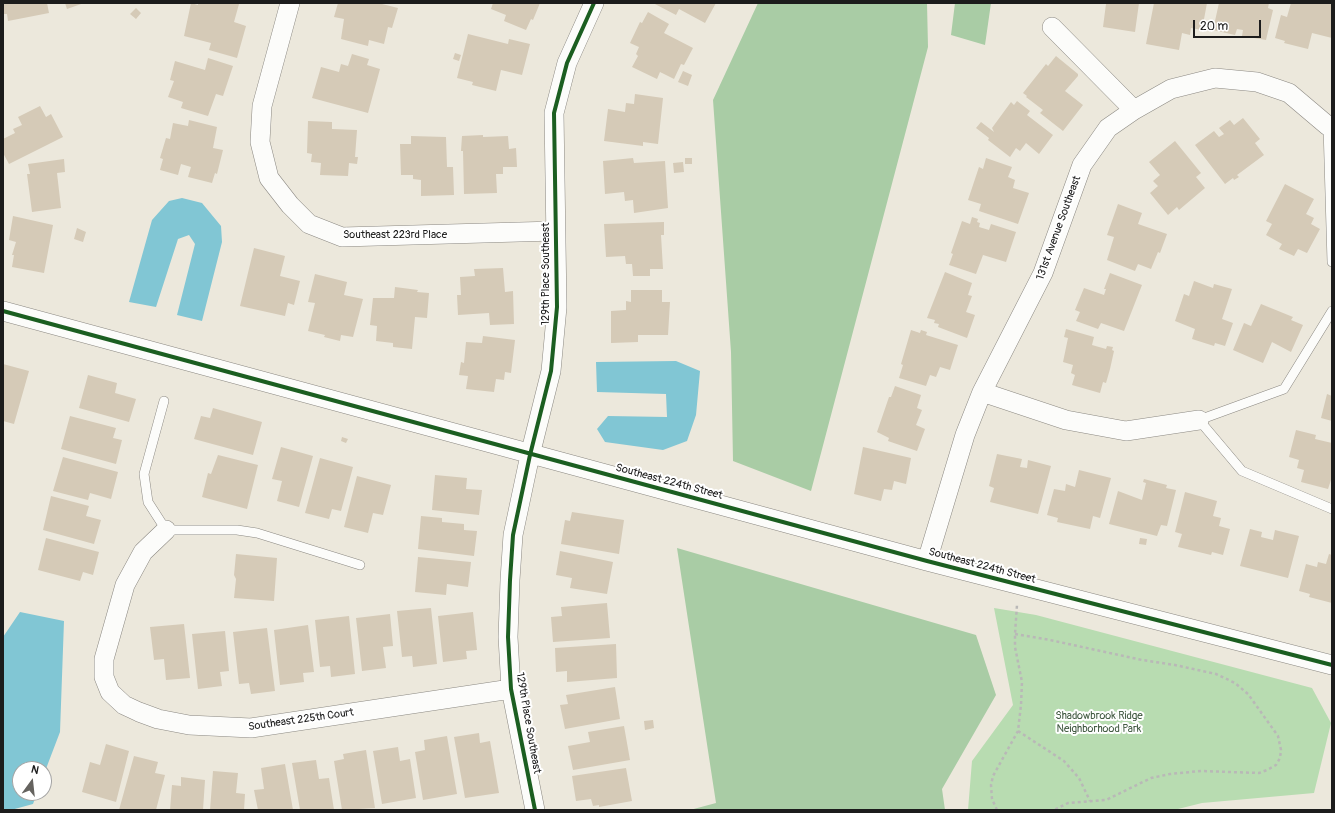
<!DOCTYPE html>
<html>
<head>
<meta charset="utf-8">
<style>
	body { margin:0 }
	#map { position:relative; width:1335px; height:813px; overflow:hidden; background:#ece8dc; font-family:Pangolin,sans-serif }
	canvas { display:block }
	.frame { position:absolute; inset:0; border:4px solid #1c1c1c; pointer-events:none }
	.north { position:absolute; left:12px; top:761px; width:40px; height:40px; box-sizing:border-box; background:#fff; border:1px solid #a4a4a4; border-radius:50%; rotate:15deg; font-size:11px; font-weight:700; line-height:16px; text-align:center; color:#1c1c1c }
	.north::after { content:''; display:block; margin:auto; width:14px; height:18px; background:#65635f; clip-path:polygon(50% 0,100% 100%,50% 72%,0 100%) }
	.scale { position:absolute; left:1193px; top:20px; width:68px; height:18px; box-sizing:border-box; border:2px solid #1c1c1c; border-top:0; padding-left:5px; font-size:12px; line-height:14px; white-space:nowrap; color:#1c1c1c; -webkit-text-stroke:3px #fff; paint-order:stroke }
</style>
</head>
<body>
<div id="map">
<canvas width="1335" height="813"></canvas>
<div class="frame"></div>
<div class="north">N</div>
<div class="scale">20 m</div>
</div>
<script>
const context = document.querySelector('canvas').getContext('2d');
context.lineJoin = 'round';
function fillPath(path, color) { context.fillStyle = color; context.fill(path, 'evenodd'); }
const toPath = rows => new Path2D(rows.map(r => 'M' + r).join(''));
function trace(path, color, width, dash) { context.strokeStyle = color; context.lineWidth = width; context.lineCap = dash ? 'butt' : 'round'; context.setLineDash(dash || []); context.stroke(path); }
function write(font, color, halo, rows, align = 'center') {
  context.font = font + ' Pangolin,sans-serif'; context.lineWidth = 4; context.setLineDash([]); context.textBaseline = 'middle'; context.strokeStyle = halo; context.fillStyle = color; for (const [text, x, y, turn = 0] of rows) {
    context.save(); context.translate(x, y); context.rotate((+turn || 0) * Math.PI / 180); context.textAlign = isNaN(turn) ? turn : align; if (halo) context.strokeText(text, 0, 0); context.fillText(text, 0, 0); context.restore();
  }
}
const green = toPath([
	[994,608,1036,615,1312,688,1331,723,1314,793,1202,803,1174,810,968,810,972,761,1013,705]
]);
const forest = toPath([
	[758,3,927,3,928,47,811,491,733,461,731,352,713,100],
	[955,3,991,3,985,45,951,35],
	[677,548,976,635,996,695,942,789,945,810,690,810,716,803]
]);
const water = toPath([
	[182,198,202,203,221,226,222,242,202,321,177,315,195,244,189,235,178,239,156,307,129,302,152,220,169,201],
	[676,361,700,371,696,415,687,441,663,450,605,442,597,429,608,416,667,417,666,394,597,392,596,362],
	[20,612,64,621,60,732,44,774,44,769,20,769,20,793,37,793,33,804,11,810,3,810,3,637]
]);
const building = toPath([
	[3,3,47,3,49,13,8,21,7,14,3,14],
	[65,3,84,3,67,9],
	[191,3,198,5,198,3,239,4,234,22,246,26,237,58,209,50,211,43,184,36],
	[338,3,378,3,398,8,392,28,388,27,384,44,369,40,368,46,341,39,344,19,334,17],
	[493,3,540,3,533,20,531,19,526,30,504,21,506,15,491,9],
	[653,3,716,3,705,23,679,9,676,15],
	[1102,3,1139,3,1135,32,1103,27,1106,4],
	[1154,3,1207,3,1202,30,1191,28,1190,35,1182,33,1179,50,1146,44],
	[1219,3,1269,3,1268,8,1273,10,1266,40,1242,36,1243,30,1237,29,1235,35,1213,30],
	[1291,3,1332,3,1332,38,1312,33,1308,49,1284,43,1285,41,1275,38,1281,15,1287,17],
	[136,8,141,13,136,19,130,14],
	[648,12,669,24,664,33,693,48,684,65,681,64,674,79,660,72,657,79,632,67,638,56,636,54,639,47,630,43,640,22,642,23],
	[468,34,508,44,509,39,530,44,522,75,501,70,496,91,472,85,473,82,457,78],
	[455,53,461,55,459,61,453,59],
	[352,54,369,59,367,65,380,69,368,113,312,98,321,67,339,72,341,64,348,66],
	[1056,56,1078,74,1078,76,1065,91,1083,105,1063,131,1040,113,1043,110,1026,97,1027,96,1023,93,1046,64,1048,66],
	[208,58,233,66,223,96,216,94,208,116,181,108,183,102,168,97,174,81,170,80,175,61,205,70],
	[683,71,692,75,688,86,678,82],
	[635,94,663,98,658,144,643,142,643,146,604,141,608,109,625,112,626,103,634,104],
	[1017,101,1030,111,1027,115,1053,135,1039,154,1026,143,1020,151,1016,148,1010,157,988,140,989,138,976,128,981,122,994,132,992,128,1011,102,1014,105],
	[40,106,46,117,51,114,63,137,9,164,3,153,3,139,15,133,13,129,22,125,18,117],
	[1243,118,1260,139,1255,143,1264,155,1237,175,1239,177,1234,180,1233,178,1225,184,1195,145,1214,131,1219,137,1224,134,1219,128,1230,120,1234,125],
	[189,120,217,127,213,148,223,150,217,174,215,173,212,183,188,177,191,167,181,164,178,175,160,170,163,159,160,158,166,138,170,139,173,123,188,126],
	[308,121,332,122,332,129,357,130,355,157,358,157,357,164,349,163,348,176,320,175,321,163,311,162,312,154,307,153],
	[483,135,483,137,508,136,509,149,516,148,517,167,503,167,503,174,496,174,497,193,464,194,463,151,461,151,462,136],
	[411,136,446,137,447,167,453,167,454,195,421,196,421,180,413,179,413,175,401,175,400,144,411,144],
	[1175,141,1201,173,1196,177,1205,188,1179,210,1177,207,1168,215,1150,193,1158,186,1153,181,1160,175,1149,162],
	[633,158,634,163,665,161,668,208,634,213,633,200,625,201,624,192,605,194,603,161],
	[685,158,692,158,692,164,685,164],
	[986,158,1012,167,1008,177,1015,180,1013,188,1029,193,1018,224,979,211,981,204,968,200,979,167,983,169],
	[64,159,65,172,57,173,61,208,32,212,27,174,30,174,28,164],
	[683,162,684,172,674,173,673,163],
	[1285,184,1314,199,1306,214,1314,218,1311,224,1320,229,1307,253,1298,249,1294,256,1279,249,1282,244,1266,235,1272,224,1266,221],
	[1118,204,1142,213,1138,224,1167,234,1160,253,1158,252,1151,269,1138,264,1135,271,1107,260,1114,237,1107,235],
	[13,216,53,225,44,273,12,267,14,255,12,255,16,242,9,240],
	[972,217,978,219,977,222,980,223,979,227,989,230,991,224,1016,232,1006,262,983,255,976,274,949,265,953,254,951,253,962,221,970,224],
	[664,222,664,235,661,235,663,269,650,269,650,276,633,276,632,264,626,264,625,256,606,257,604,224],
	[77,228,86,232,83,242,74,239],
	[254,248,285,256,280,276,300,281,294,305,288,303,285,316,240,306],
	[503,268,505,292,513,291,514,324,490,325,489,313,458,315,457,295,461,295,460,277,475,276,474,269],
	[945,272,972,283,968,295,972,296,966,312,975,315,967,338,938,327,939,324,934,323,935,320,927,318],
	[1110,273,1142,285,1124,331,1101,323,1098,329,1076,321,1080,312,1075,310,1084,288,1104,295,1106,289,1104,289],
	[315,274,347,282,344,295,363,299,353,337,341,335,340,341,324,337,325,335,308,331,315,303,308,302],
	[1194,281,1213,288,1214,284,1232,289,1222,319,1233,323,1225,346,1215,343,1214,346,1192,339,1195,329,1175,321,1184,294,1189,296],
	[395,287,418,290,417,292,429,293,427,318,415,317,412,349,393,347,393,343,376,341,377,326,370,325,373,298,394,298],
	[631,290,662,290,662,302,670,302,668,335,638,335,638,342,611,343,611,311,626,310,626,301,631,302],
	[1261,304,1293,317,1291,320,1303,325,1291,352,1272,342,1263,363,1233,350,1244,323,1251,326],
	[1066,329,1094,337,1092,345,1106,349,1107,346,1113,347,1112,350,1114,351,1110,369,1106,383,1103,382,1100,393,1072,385,1075,375,1071,373,1073,365,1063,362,1068,338,1064,337],
	[911,330,920,333,921,330,927,332,926,335,958,345,950,370,940,367,936,377,930,375,926,386,899,378,903,365,901,364],
	[483,336,515,340,511,373,505,372,504,380,496,379,494,392,466,389,468,376,459,375,461,362,464,363,466,342,482,343],
	[3,364,29,371,14,424,3,421],
	[88,375,117,383,115,393,136,399,129,422,79,408],
	[895,386,921,395,917,408,922,410,916,425,925,429,917,451,888,441,889,438,877,432,889,397,891,397],
	[1327,394,1332,396,1332,421,1321,418],
	[213,408,262,422,253,455,194,439,201,416,210,418],
	[70,416,116,428,113,438,122,440,116,464,61,449],
	[1296,430,1316,435,1315,439,1332,443,1332,477,1328,489,1301,482,1304,470,1297,468,1299,460,1289,457],
	[342,437,348,439,346,443,341,441],
	[281,447,313,456,299,507,277,501,282,481,272,479],
	[863,447,911,458,906,484,894,481,892,490,884,489,881,501,854,494],
	[997,454,1022,459,1020,467,1027,468,1028,460,1051,466,1038,514,990,502,994,488,989,486],
	[218,455,258,465,247,509,202,497,208,473,211,474],
	[63,457,118,472,111,499,90,493,88,500,53,491],
	[320,458,353,467,341,511,332,509,329,519,305,513],
	[1079,470,1111,478,1100,518,1093,516,1090,529,1057,522,1058,518,1047,515,1054,489,1065,491,1066,484,1075,487],
	[435,475,467,478,466,489,482,490,479,515,432,510],
	[357,476,391,485,383,515,373,513,368,533,344,527],
	[1144,479,1167,485,1166,488,1176,490,1167,526,1161,525,1157,536,1109,524,1118,491,1142,500,1146,483,1143,482],
	[1185,492,1217,501,1213,516,1221,518,1219,526,1230,529,1223,555,1212,552,1211,555,1178,547,1182,534,1175,532],
	[51,496,89,506,86,516,101,520,94,544,43,530],
	[572,512,624,520,619,554,561,544,565,520,570,521],
	[421,516,442,518,442,522,464,524,464,530,477,531,474,556,418,549],
	[1250,529,1262,532,1261,537,1273,540,1275,530,1299,536,1288,578,1240,566],
	[46,538,99,552,93,575,83,572,80,581,38,570],
	[1140,538,1147,539,1146,545,1139,544],
	[560,551,613,562,607,594,570,588,572,578,556,575],
	[236,554,277,558,274,601,234,598,236,579,234,575],
	[1329,554,1332,555,1332,603,1309,597,1310,594,1299,591,1306,564,1317,567,1318,562,1326,564],
	[418,557,471,562,468,587,447,584,446,595,415,592],
	[607,603,610,638,553,642,551,617,562,616,561,607],
	[431,608,437,664,413,667,412,656,402,657,397,611],
	[473,612,477,650,466,651,467,659,443,662,438,616],
	[390,614,393,646,383,647,386,668,362,671,356,618],
	[349,616,355,674,331,677,330,666,320,667,315,620],
	[184,624,190,678,166,680,164,659,154,660,150,627],
	[308,625,314,672,303,673,304,682,280,685,274,630],
	[267,628,275,691,251,694,249,683,239,684,233,632],
	[225,631,229,671,220,672,222,686,198,689,192,634],
	[616,644,617,678,567,682,567,671,556,672,555,648],
	[615,687,620,719,565,729,560,705,568,704,566,695],
	[653,720,654,728,645,730,644,721],
	[624,726,630,760,573,770,568,746,590,742,588,732],
	[479,733,480,743,490,741,499,793,465,798,454,737],
	[447,736,457,794,423,800,415,752,425,750,424,740],
	[106,744,129,751,116,802,82,792,90,762,100,765],
	[398,747,400,761,410,759,416,798,382,804,373,751],
	[366,750,375,808,342,810,334,761,344,759,343,754],
	[134,756,158,762,155,773,165,775,156,810,119,810],
	[316,760,319,779,329,778,334,810,300,810,292,763],
	[285,764,293,810,258,810,254,790,264,789,261,768],
	[626,768,632,801,599,807,599,805,593,806,591,799,576,801,572,776],
	[213,771,238,773,236,793,245,794,244,810,210,810],
	[181,777,205,780,203,810,170,810,172,785,181,786]
]);
const path = toPath([
	[1015,634,1050,640,1142,660,1175,665,1216,674,1235,683,1248,694,1278,736,1281,750,1280,758,1276,765,1267,770,1259,773,1201,771,1170,774,1151,778,1106,800,1068,803,1054,810],
	[1018,731,1064,761,1079,778,1090,801],
	[997,810,992,799,991,785,993,776,1018,731,1021,705,1022,682,1015,647,1015,634,1017,605]
]);
const service = toPath([
	[1328,126,1332,262],
	[1332,311,1284,389,1199,420,1242,471,1332,509],
	[164,401,144,474,148,502,166,530,237,530,257,533,360,565]
]);
const minor = toPath([
	[290,3,262,106,260,142,269,178,290,205,309,224,342,237,555,231],
	[1052,27,1134,110],
	[3,311,927,561,1332,665],
	[982,392,1066,420,1126,431,1199,420],
	[166,530,143,552,125,585,104,659,104,677,110,692,124,705,139,712,158,719,189,725,251,728,511,689],
	[927,561,965,435,982,392,1043,273,1082,165,1108,128,1134,110,1171,89,1215,78,1257,82,1289,93,1328,126],
	[535,810,511,689,508,637,510,580,513,535,530,455,551,371,557,307,554,113,567,63,594,3]
]);
const cycleway = toPath([
	[3,311,927,561,1332,665],
	[535,810,511,689,508,637,510,580,513,535,530,455,551,371,557,307,554,113,567,63,594,3]
]);
const streetNames = [
	["131st Avenue Southeast",1059,228,-70],
	["Southeast 223rd Place",395,235],
	["129th Place Southeast",546,274,-90],
	["Southeast 224th Street",669,482,15],
	["Southeast 224th Street",982,566,15],
	["Southeast 225th Court",301,720,-8],
	["129th Place Southeast",528,723,80]
];
const parkNames = [
	["Shadowbrook Ridge",1099,716],
	["Neighborhood Park",1099,729]
];
fillPath(green, '#b8dcb1');
fillPath(forest, '#a9cca5');
fillPath(water, '#81c6d4');
fillPath(building, '#d5cab7');
trace(service, '#8b8882', 10);
trace(minor, '#8b8882', 20);
trace(path, '#b9b8b7', 2.5, [3, 3]);
trace(service, '#fcfcfa', 9);
trace(minor, '#fcfcfa', 19);
trace(cycleway, '#1b5e20', 4);
write('11px', '#1c1c1c', '#fff', streetNames);
write('11px', '#445c44', '#fff', parkNames);
</script>
</body>
</html>
